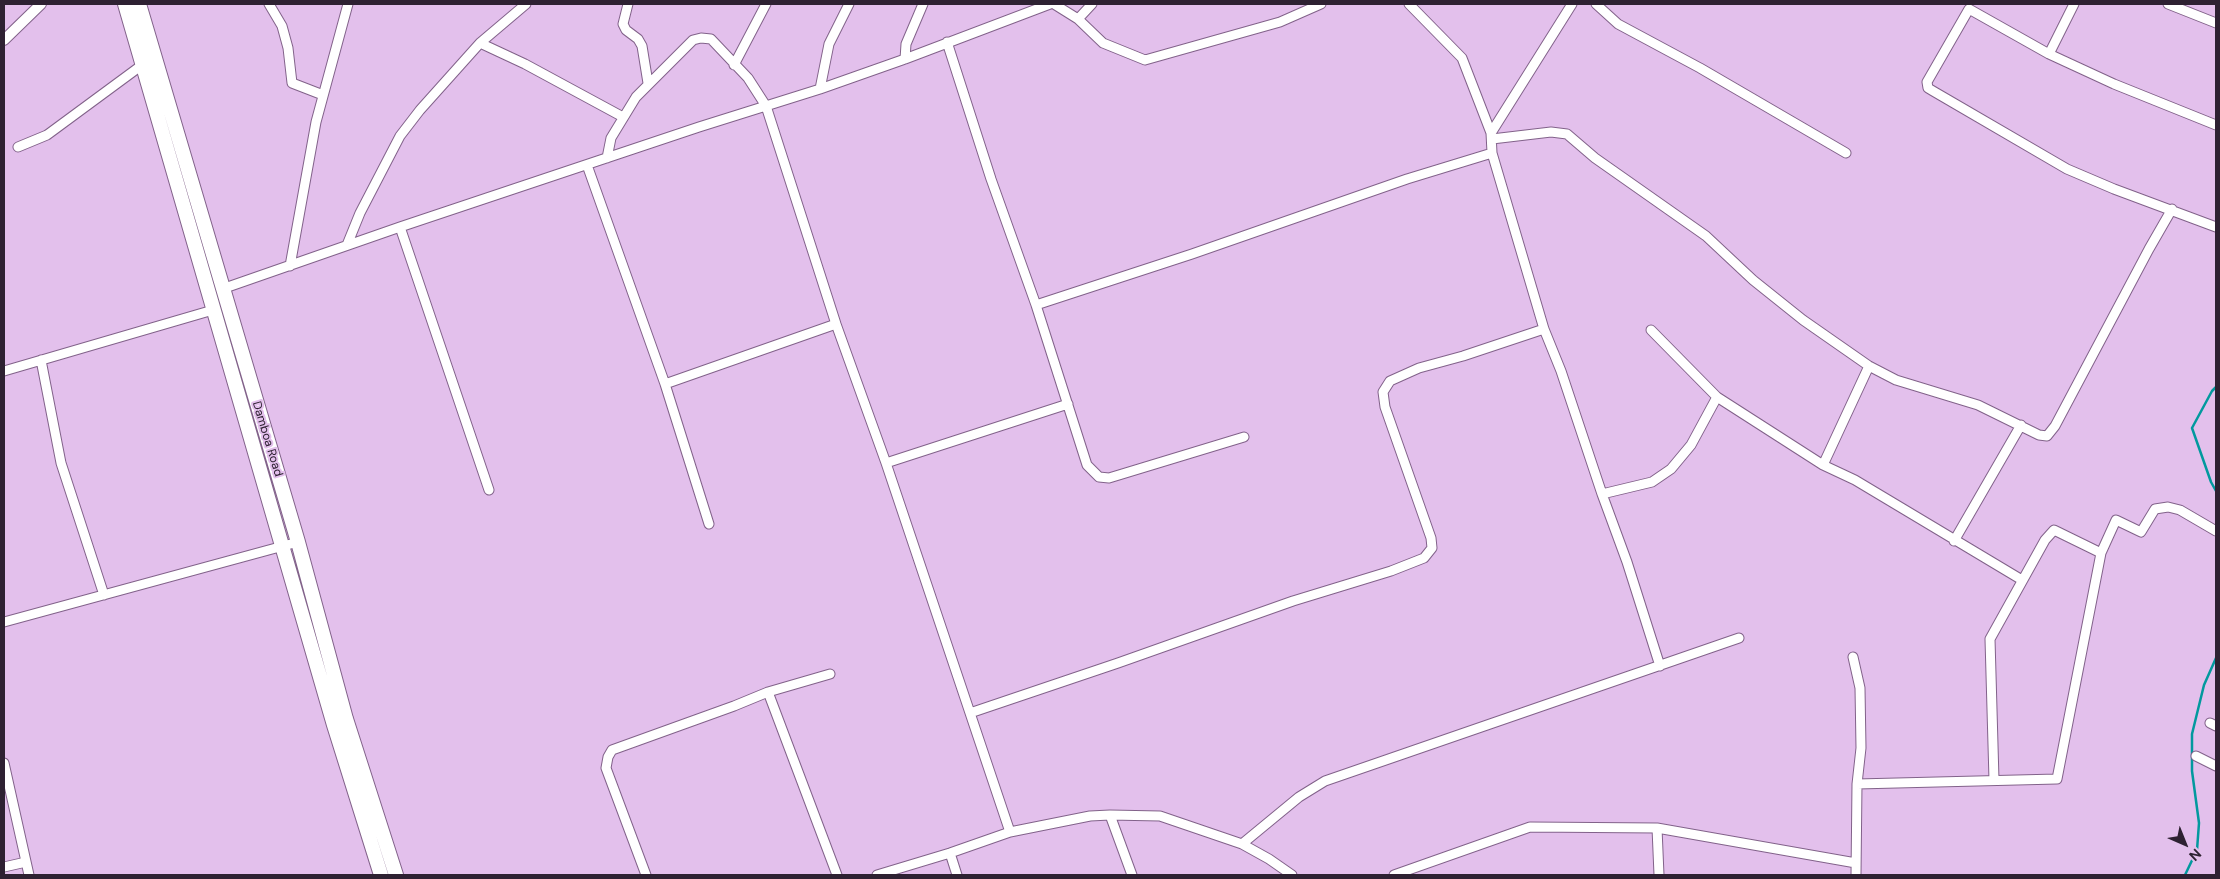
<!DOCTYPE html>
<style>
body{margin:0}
#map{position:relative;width:2220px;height:879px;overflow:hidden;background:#e3c0ec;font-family:"DM Sans",sans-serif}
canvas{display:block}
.frame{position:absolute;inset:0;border:5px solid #2e2132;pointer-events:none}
.north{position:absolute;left:2160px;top:819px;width:50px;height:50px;-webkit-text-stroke:4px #e3c0ec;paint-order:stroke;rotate:136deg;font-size:14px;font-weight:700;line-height:20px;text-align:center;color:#2e2132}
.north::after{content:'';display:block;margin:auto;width:18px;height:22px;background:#2e2132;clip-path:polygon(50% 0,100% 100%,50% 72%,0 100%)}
</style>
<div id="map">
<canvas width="2220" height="879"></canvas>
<div class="frame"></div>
<div class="north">N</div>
</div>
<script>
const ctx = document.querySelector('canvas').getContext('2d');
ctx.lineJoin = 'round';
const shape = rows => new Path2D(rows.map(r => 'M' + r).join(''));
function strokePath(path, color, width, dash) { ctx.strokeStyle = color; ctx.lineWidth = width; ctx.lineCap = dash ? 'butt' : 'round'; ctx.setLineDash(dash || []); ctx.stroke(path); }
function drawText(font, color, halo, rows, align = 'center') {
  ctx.font = font + ' "DM Sans",sans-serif'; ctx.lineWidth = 4; ctx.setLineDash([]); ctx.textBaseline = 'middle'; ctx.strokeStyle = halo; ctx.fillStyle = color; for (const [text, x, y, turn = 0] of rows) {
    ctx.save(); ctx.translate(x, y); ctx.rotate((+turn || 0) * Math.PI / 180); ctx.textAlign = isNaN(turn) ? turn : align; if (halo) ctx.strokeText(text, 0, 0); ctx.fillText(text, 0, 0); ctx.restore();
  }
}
strokePath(shape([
 [2216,387,2212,391,2192,428,2211,482,2216,491],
 [2185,875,2197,850,2199,823,2192,771,2192,734,2204,685,2216,658]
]), '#02999e', 2.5);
const minor = shape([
 [269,4,282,26,288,48,292,83,323,95],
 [628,4,623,24,626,30,638,39,642,46,648,83],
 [1054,4,1078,19,1092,4],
 [1409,4,1462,58,1491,133],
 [1572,4,1491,133,1492,153,1544,329,1561,371,1602,494,1627,562,1660,666],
 [1596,4,1618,24,1700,68,1846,153],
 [2168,4,2216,23],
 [1078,19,1103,43,1145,60,1280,22,1321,4],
 [947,42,991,179,1036,305,1087,465,1099,477,1109,478,1244,437],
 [480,43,525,64,623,117],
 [2049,54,2074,4],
 [905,59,906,44,923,4],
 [734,65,766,4],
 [820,89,829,44,849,4],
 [2216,125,2114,84,2049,54,1969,9,1927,82,1928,88,1933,91,2067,169,2114,189,2216,227],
 [1492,139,1551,132,1567,134,1595,158,1706,236,1753,280,1803,320,1869,366,1896,380,1978,405,2039,435,2047,436,2055,426,2149,249,2172,209],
 [18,147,47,135,142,65],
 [607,158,611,138,636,97,693,40,701,38,711,39,748,78,766,106,836,324,886,463,1010,832],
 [587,165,665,384,709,524],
 [400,227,489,490],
 [347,245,360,213,400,136,420,110,480,43,526,4],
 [290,266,316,122,348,4],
 [222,289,400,227,699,127,820,89,905,59,1050,4],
 [1036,305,1192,254,1407,179,1492,153],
 [1651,330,1717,397,1823,465,1855,480,2022,580],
 [41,360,61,463,104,595],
 [4,371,213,310],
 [665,384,836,324],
 [886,463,1068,404],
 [1823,465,1869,366],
 [1602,494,1652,482,1671,469,1691,445,1717,397],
 [1954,541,2021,425],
 [4,622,298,542],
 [1853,657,1860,688,1861,748,1857,784,1856,875],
 [768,692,837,875],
 [970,713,1118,663,1293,601,1391,571,1424,558,1432,548,1431,538,1385,407,1383,392,1390,381,1419,368,1463,356,1544,329],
 [2210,723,2216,726],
 [2196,756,2216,766],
 [4,763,29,875],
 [1994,780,1990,639,2045,540,2054,530,2101,553,2116,520,2141,532,2155,509,2168,507,2180,510,2216,531],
 [1857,784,2057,779,2101,553],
 [1110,815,1132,875],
 [1657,828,1659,875],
 [1242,844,1299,797,1325,781,1739,638],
 [950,853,957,875],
 [4,867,26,862],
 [646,875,606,768,608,757,612,750,734,706,768,692,830,674],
 [877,875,950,853,1010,832,1090,816,1110,815,1160,816,1242,844,1269,859,1292,875],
 [1394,875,1530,827,1657,828,1856,863]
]);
const tertiary = shape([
 [4,40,41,4]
]);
const primary = shape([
 [125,4,334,725,381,875],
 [139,4,298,542,346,719,396,875]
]);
strokePath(minor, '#82628a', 11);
strokePath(tertiary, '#82628a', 12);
strokePath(primary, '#82628a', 16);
strokePath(minor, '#fff', 9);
strokePath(tertiary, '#fff', 10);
strokePath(primary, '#fff', 14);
drawText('12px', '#2e2132', '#e3c0ec', [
 ["Damboa Road",267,439,73]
]);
</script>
